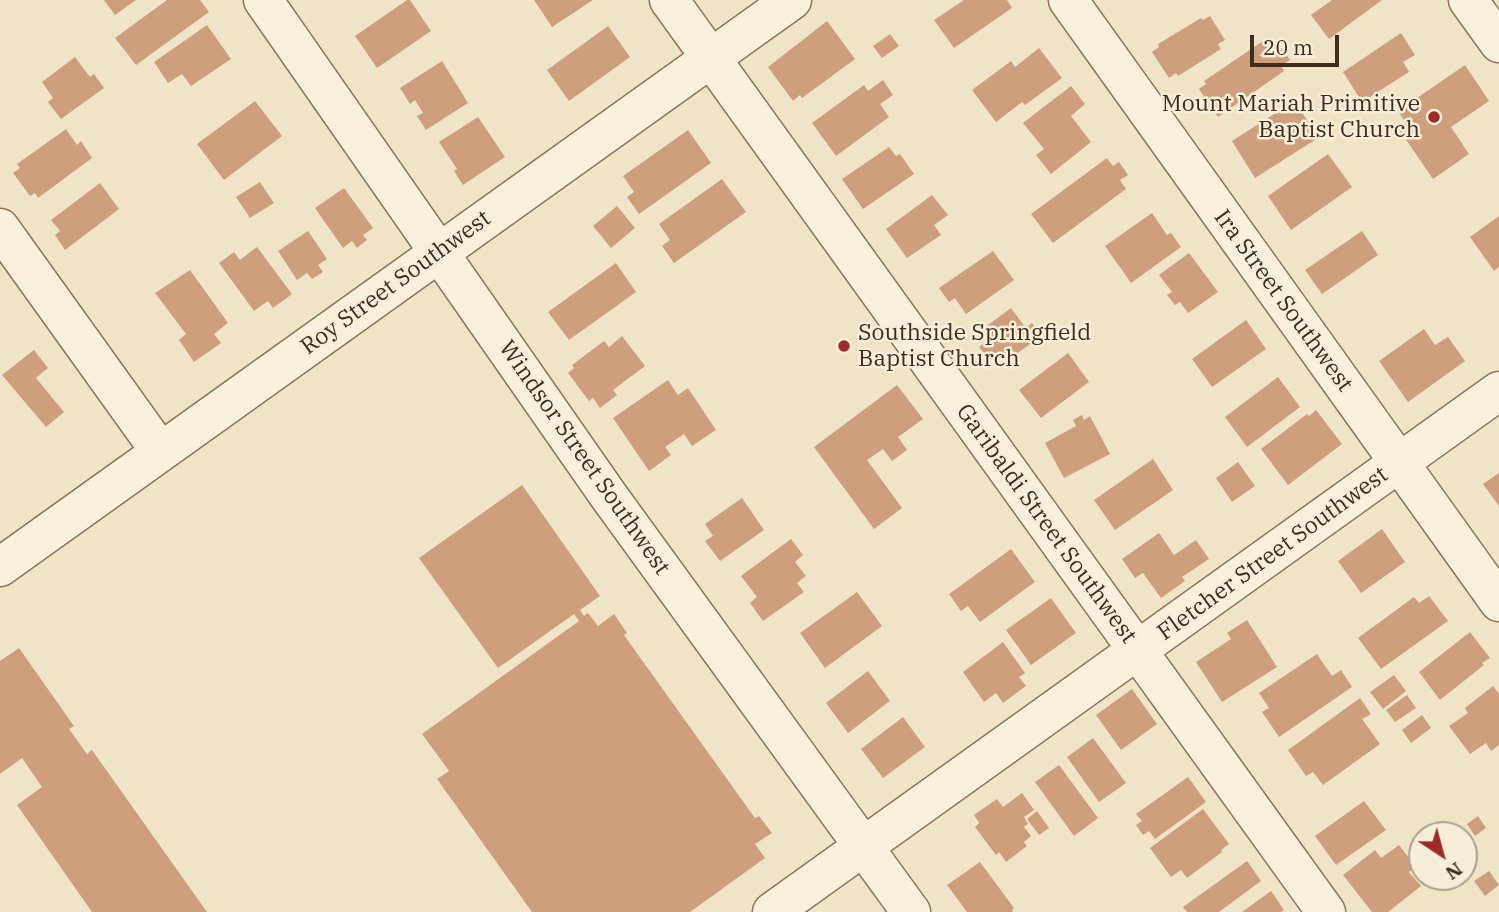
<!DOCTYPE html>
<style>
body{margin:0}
#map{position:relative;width:1499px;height:912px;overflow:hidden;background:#f0e4c8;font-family:"IBM Plex Serif",serif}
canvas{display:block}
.north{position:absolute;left:1408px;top:821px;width:70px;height:70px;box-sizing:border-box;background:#f7eed8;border:2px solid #ada18e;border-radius:50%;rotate:144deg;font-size:19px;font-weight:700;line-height:28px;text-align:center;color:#3d2e20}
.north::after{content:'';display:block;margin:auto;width:24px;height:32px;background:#9e2a2b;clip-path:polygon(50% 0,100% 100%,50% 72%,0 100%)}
.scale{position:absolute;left:1250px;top:35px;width:89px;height:32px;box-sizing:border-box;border:4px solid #3d2e20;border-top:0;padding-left:9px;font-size:21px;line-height:24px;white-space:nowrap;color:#3d2e20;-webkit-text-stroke:5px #f7eed8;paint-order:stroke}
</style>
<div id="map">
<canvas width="1499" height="912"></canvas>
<div class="north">N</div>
<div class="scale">20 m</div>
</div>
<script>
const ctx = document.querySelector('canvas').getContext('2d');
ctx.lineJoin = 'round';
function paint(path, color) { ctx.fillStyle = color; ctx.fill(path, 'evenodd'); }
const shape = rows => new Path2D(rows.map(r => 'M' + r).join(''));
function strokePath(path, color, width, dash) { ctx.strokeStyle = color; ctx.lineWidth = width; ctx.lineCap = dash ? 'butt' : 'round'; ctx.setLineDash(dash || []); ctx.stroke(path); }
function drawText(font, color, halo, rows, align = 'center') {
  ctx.font = font + ' "IBM Plex Serif",serif'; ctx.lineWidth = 5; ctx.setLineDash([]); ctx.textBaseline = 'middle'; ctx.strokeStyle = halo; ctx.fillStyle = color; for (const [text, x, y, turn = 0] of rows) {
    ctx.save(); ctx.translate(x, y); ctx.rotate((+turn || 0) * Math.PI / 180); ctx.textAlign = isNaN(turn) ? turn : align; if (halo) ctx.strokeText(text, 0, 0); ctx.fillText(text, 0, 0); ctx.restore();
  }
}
paint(shape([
 [104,0,136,0,115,15],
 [167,0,200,0,209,12,136,65,115,38],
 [407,0,410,0,431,31,377,68,355,36],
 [534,0,593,0,552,27],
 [964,0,1007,0,1012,8,954,48,934,20],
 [1332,0,1382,0,1329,39,1311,15],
 [1210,16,1225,40,1218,44,1221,49,1178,76,1176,73,1169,78,1152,52,1159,47,1158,44,1201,18,1203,20],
 [827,21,855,59,802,98,800,95,793,101,768,67],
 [207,25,231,59,191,86,182,74,168,83,154,62],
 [608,26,630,57,569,101,547,70],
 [1401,33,1415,55,1403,62,1409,72,1362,102,1343,72],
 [890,34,899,46,882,58,873,46],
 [1263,41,1272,54,1281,47,1290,60,1281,66,1284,71,1218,117,1199,89,1206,84,1204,81],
 [1039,48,1062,78,1025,105,1022,102,996,122,972,90,1011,61,1015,67],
 [75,57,90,77,94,74,104,88,61,119,48,102,53,98,42,82],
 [442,61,468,103,426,130,417,116,423,113,415,100,410,104,400,88],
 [1465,65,1489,101,1451,127,1469,154,1433,179,1398,128,1406,123,1398,111],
 [883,80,893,95,880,104,889,117,836,156,812,123,864,85,868,91],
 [1071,86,1085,104,1071,116,1091,142,1051,174,1036,155,1044,149,1023,123],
 [1292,96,1318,138,1255,178,1232,141,1285,107,1282,103],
 [255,101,282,136,224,180,197,144],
 [478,117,505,157,463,185,454,171,457,169,439,142],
 [66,129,77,145,81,141,92,158,38,198,35,193,30,196,13,173,20,168,17,164],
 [688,130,711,163,639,214,627,197,634,192,623,176],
 [889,147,896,156,900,154,914,174,863,209,842,179],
 [1328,154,1352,187,1291,230,1268,196],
 [1107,158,1113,166,1119,162,1128,175,1120,180,1126,189,1053,243,1031,214],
 [722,179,746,212,674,263,662,246,670,240,659,224],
 [260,182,274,203,250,218,236,197],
 [100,183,119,209,65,250,55,235,60,231,51,220],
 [344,188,373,228,363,235,367,240,357,248,352,241,343,248,315,208],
 [932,195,948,215,934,225,941,235,907,258,886,229],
 [617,206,635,228,611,248,593,226],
 [1152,213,1167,235,1171,233,1181,247,1131,283,1105,246],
 [1499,216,1499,267,1494,271,1470,237],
 [308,231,327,259,318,265,323,272,312,279,307,273,297,280,278,251],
 [1362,231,1378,255,1322,294,1305,270],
 [257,247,292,294,273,308,268,301,254,311,219,263,234,252,240,260],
 [993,251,1014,280,966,314,955,298,949,302,939,288],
 [1189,253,1218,292,1188,313,1180,302,1175,305,1167,295,1172,292,1159,275],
 [616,263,636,292,569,340,548,312],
 [190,270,228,323,214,334,221,343,194,362,179,340,186,334,155,293],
 [1011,308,1026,328,1032,323,1041,336,1004,363,998,355,990,361,979,347,987,341,980,331],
 [1246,320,1266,349,1212,387,1192,359],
 [1424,329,1435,345,1448,337,1465,361,1408,402,1379,361],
 [622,336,645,366,613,390,617,395,600,408,593,398,589,401,568,373,574,368,572,365,604,341,609,347],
 [34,350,48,368,36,378,64,412,46,427,2,375],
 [1068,353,1089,382,1041,418,1019,390],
 [1278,377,1300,407,1247,447,1225,417],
 [668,380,678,395,688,388,716,430,692,446,684,434,665,447,671,455,649,471,613,418],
 [897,385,923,419,898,437,907,450,892,461,883,449,867,460,902,508,874,529,814,447],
 [1316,410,1342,444,1288,485,1261,449,1307,414,1309,416],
 [1082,415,1084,420,1090,416,1110,454,1064,478,1045,443,1076,426,1073,420],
 [1153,459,1173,490,1115,530,1094,500],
 [1238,462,1255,486,1232,502,1216,478],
 [1499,473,1499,506,1483,484],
 [522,485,600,596,580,610,584,616,588,613,598,626,614,614,627,633,624,635,755,818,759,816,772,833,755,844,765,858,690,912,532,912,437,779,449,771,422,734,579,621,574,614,498,668,419,558],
 [742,498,764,530,720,561,705,541,713,536,705,524],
 [1382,529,1405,562,1361,593,1338,561],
 [1159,533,1174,555,1196,540,1209,559,1182,577,1185,581,1161,598,1143,573,1135,578,1122,559],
 [791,539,803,555,795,562,806,576,797,583,804,592,763,621,750,603,757,597,741,576],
 [1011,549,1035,582,980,622,968,606,961,611,949,594],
 [857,592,882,626,825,668,800,633],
 [1429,596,1448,621,1381,669,1358,638,1414,597,1419,603],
 [1051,598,1076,633,1031,665,1006,630],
 [1247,620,1277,667,1222,702,1196,662,1231,639,1227,633],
 [1470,632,1490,658,1482,663,1484,665,1440,700,1419,672],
 [1003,642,1025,673,1019,677,1026,686,1003,703,996,693,984,702,963,672],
 [19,648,74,726,69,729,87,754,92,750,207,912,92,912,17,805,42,787,22,758,0,774,0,661],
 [1317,654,1332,676,1341,670,1352,687,1279,737,1262,712,1269,708,1259,693],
 [868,671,890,701,848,733,826,703],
 [1394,675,1406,691,1383,709,1370,692],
 [1493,686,1499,694,1499,745,1491,751,1486,743,1470,754,1449,726,1468,713,1465,708],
 [1132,689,1157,724,1121,750,1096,715],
 [1407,695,1416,708,1395,722,1386,710],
 [1360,698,1371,714,1362,719,1380,744,1323,785,1313,772,1306,776,1288,750],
 [1422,715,1431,728,1411,743,1402,730],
 [903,717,925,747,883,778,861,749],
 [1093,738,1126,783,1099,802,1067,757],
 [1059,765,1098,818,1074,836,1035,782],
 [1188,777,1206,802,1155,839,1149,831,1143,835,1136,825,1142,821,1136,814],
 [1022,793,1034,810,1024,817,1028,824,1024,827,1031,836,1024,842,1027,846,1006,862,999,852,996,855,975,827,979,823,974,815,997,799,1003,807],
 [1364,801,1386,830,1336,865,1315,836],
 [1203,809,1229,844,1221,850,1222,852,1187,878,1181,870,1171,877,1150,848],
 [1037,811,1049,828,1039,835,1027,819],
 [1478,816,1486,828,1475,836,1467,824],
 [1399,845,1416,867,1409,872,1421,886,1388,912,1372,912,1343,875,1375,850,1381,858],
 [1247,861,1261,881,1219,912,1187,912,1183,907],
 [980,862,1014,908,1012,910,1013,912,967,912,947,885],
 [1489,871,1499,885,1485,896,1474,881],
 [1271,891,1284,910,1281,912,1242,912]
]), '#cf9f7d');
const minor = shape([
 [263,0,608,495,911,912],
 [669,0,1326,912],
 [1068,0,1499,602],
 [1468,0,1499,43],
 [0,228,160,451],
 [0,567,792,0],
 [772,912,1499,391]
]);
strokePath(minor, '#8d765c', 41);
strokePath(minor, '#faf1dc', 38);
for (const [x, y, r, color] of [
 [1434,117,7,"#9e2a2b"],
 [844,346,7,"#9e2a2b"]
]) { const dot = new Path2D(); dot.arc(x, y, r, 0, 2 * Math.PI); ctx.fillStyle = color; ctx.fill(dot); strokePath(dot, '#f7eed8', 2.5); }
drawText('23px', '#3d2e20', '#f7eed8', [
 ["Mount Mariah Primitive",1420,104],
 ["Baptist Church",1420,130],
 ["Southside Springfield",858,333,"left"],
 ["Baptist Church",858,359,"left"]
], 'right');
drawText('23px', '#3d2e20', '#f7eed8', [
 ["Roy Street Southwest",396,283,-36],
 ["Ira Street Southwest",1283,301,54],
 ["Windsor Street Southwest",584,458,55],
 ["Garibaldi Street Southwest",1046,524,54],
 ["Fletcher Street Southwest",1273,554,-36]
]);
</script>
